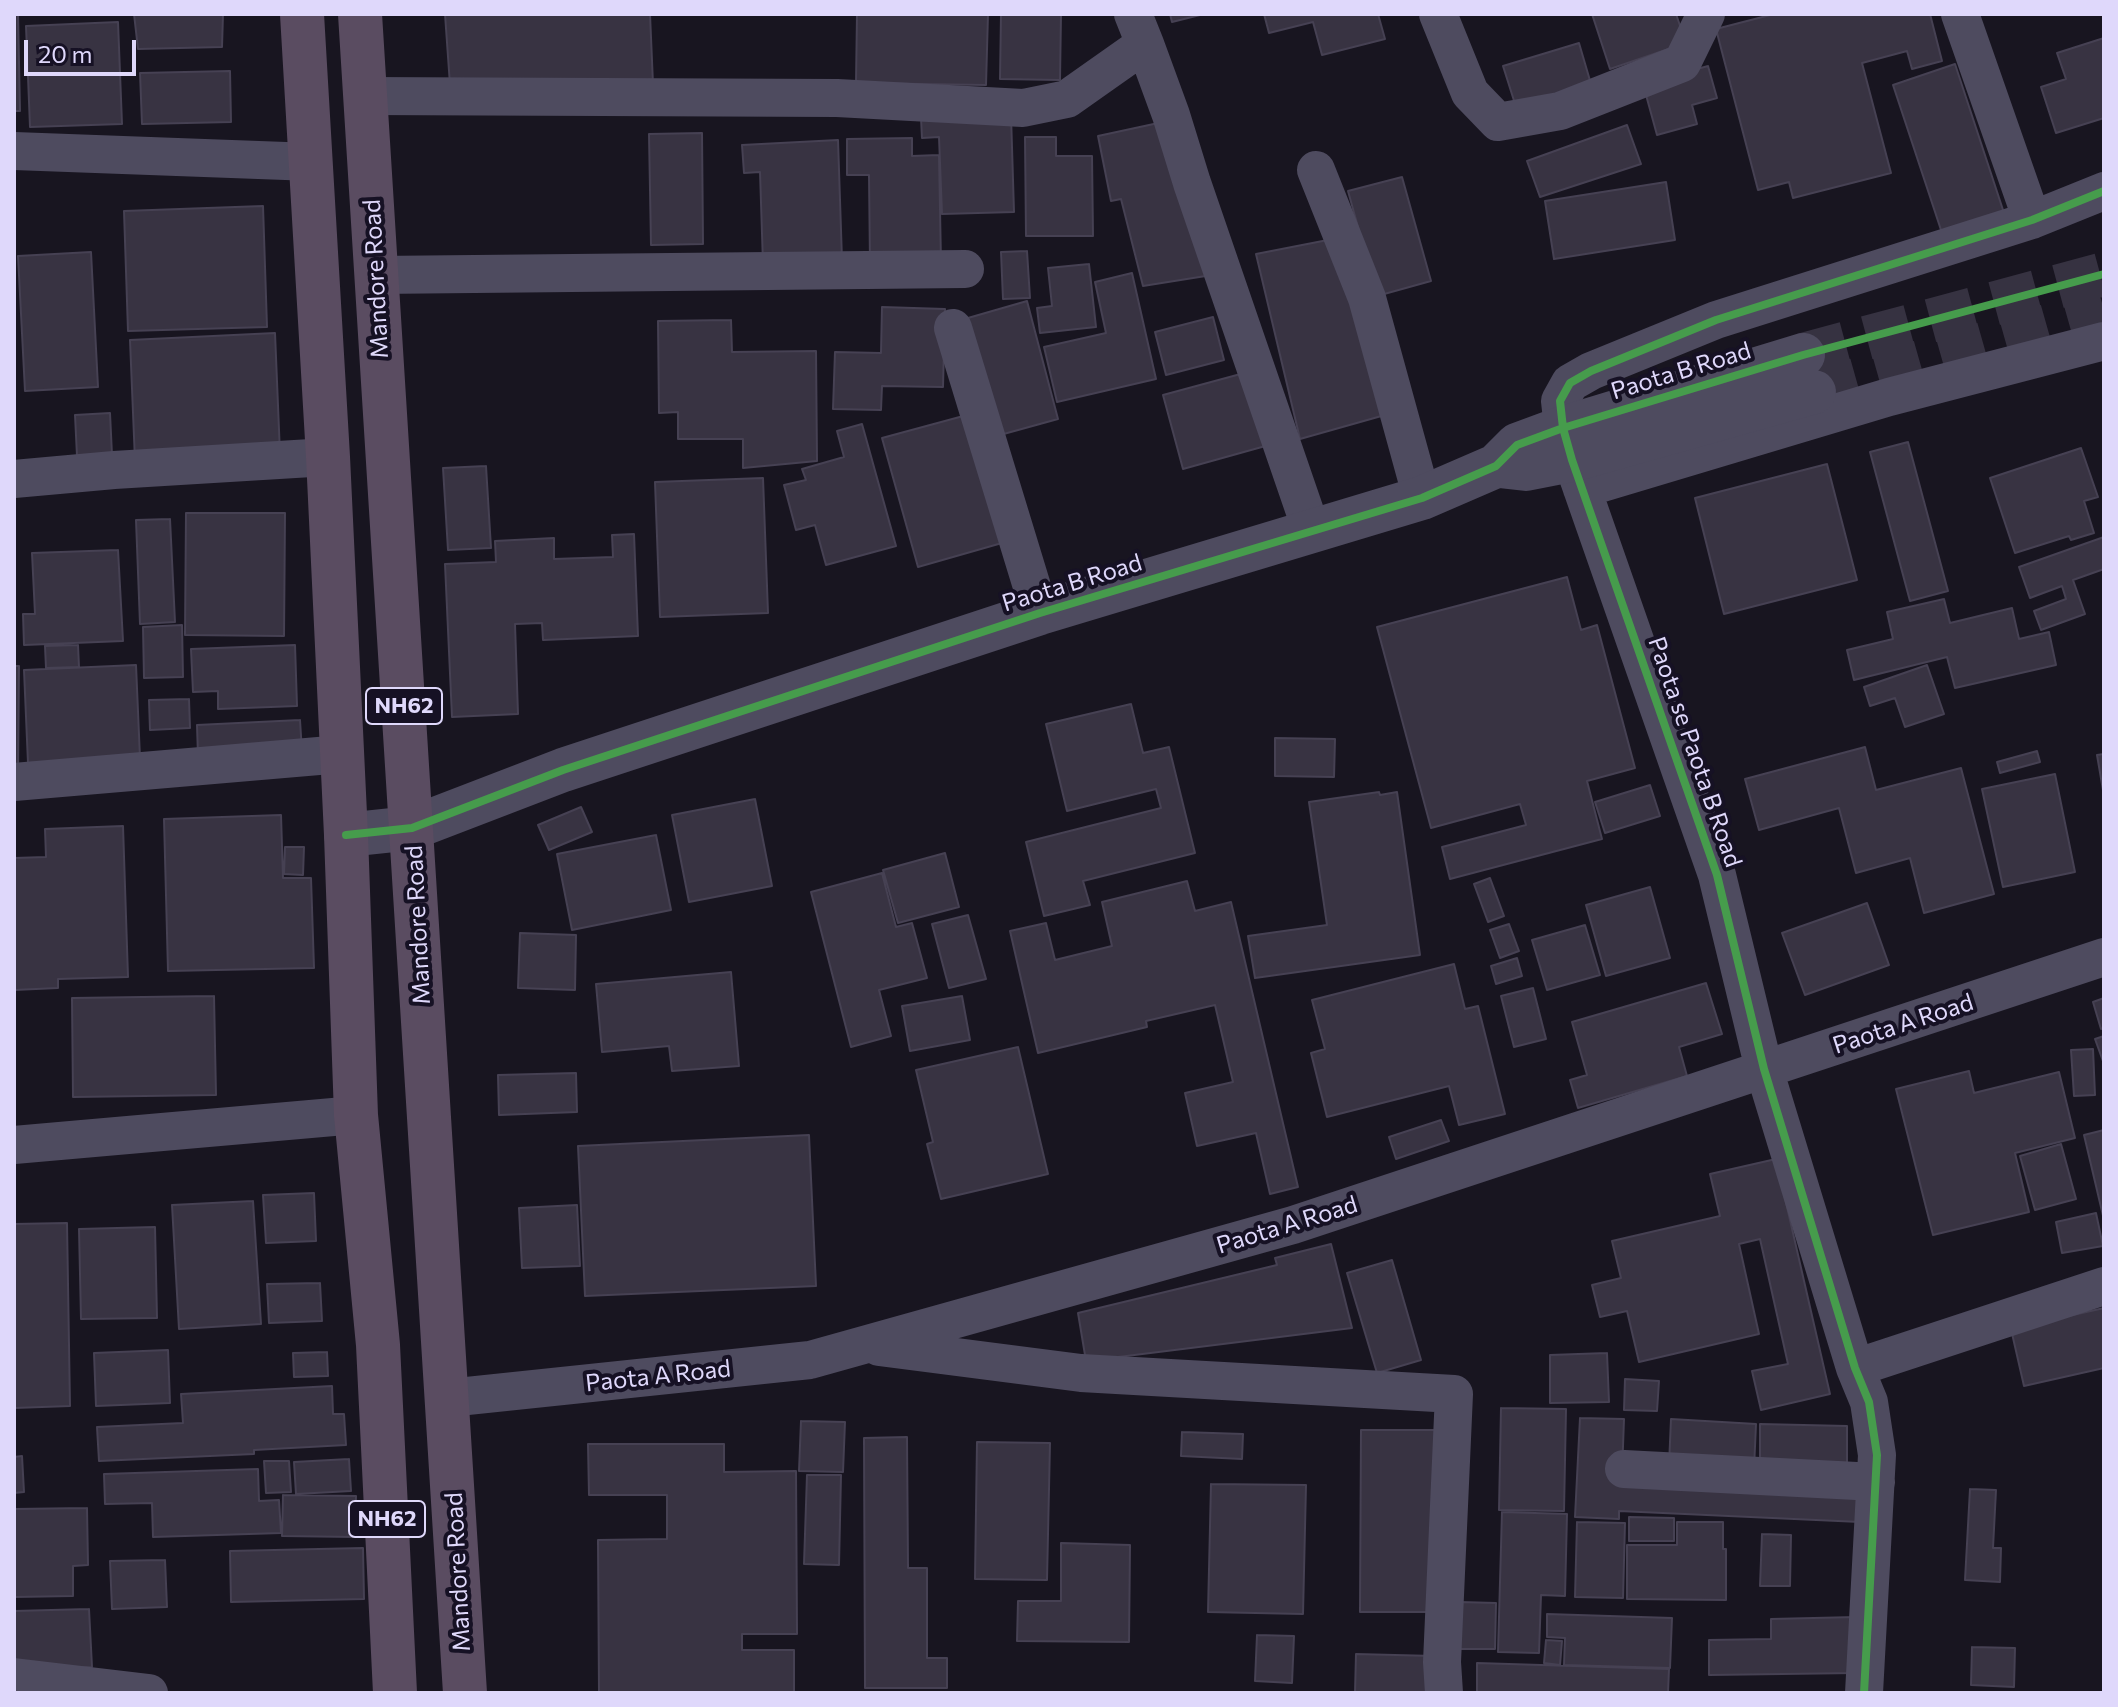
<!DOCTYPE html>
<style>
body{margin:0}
#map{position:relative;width:2118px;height:1707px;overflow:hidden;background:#181520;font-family:Commissioner,sans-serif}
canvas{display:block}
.frame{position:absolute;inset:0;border:16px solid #dfd8fb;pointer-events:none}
.scale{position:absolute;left:24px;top:40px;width:112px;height:36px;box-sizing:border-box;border:4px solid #dfd8fb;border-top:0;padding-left:10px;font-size:24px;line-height:28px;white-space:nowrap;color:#dfd8fb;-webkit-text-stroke:6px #161124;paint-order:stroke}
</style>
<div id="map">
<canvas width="2118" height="1707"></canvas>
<div class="frame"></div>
<div class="scale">20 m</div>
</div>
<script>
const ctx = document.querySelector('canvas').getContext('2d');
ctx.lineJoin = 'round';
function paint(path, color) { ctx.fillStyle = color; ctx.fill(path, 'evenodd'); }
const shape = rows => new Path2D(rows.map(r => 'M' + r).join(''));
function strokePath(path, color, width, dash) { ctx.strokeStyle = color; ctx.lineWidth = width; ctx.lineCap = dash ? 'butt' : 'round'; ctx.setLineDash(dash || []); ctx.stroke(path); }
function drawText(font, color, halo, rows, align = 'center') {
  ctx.font = font + ' Commissioner,sans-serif'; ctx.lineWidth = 8; ctx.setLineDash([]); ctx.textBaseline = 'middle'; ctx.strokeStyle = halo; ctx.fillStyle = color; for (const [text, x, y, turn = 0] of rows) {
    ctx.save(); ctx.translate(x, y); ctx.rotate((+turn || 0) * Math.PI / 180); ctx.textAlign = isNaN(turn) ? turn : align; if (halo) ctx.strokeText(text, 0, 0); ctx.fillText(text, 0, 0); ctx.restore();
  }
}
const building = shape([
 [14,14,18,14,20,111,14,111,14,14],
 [134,14,223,14,222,47,138,49,134,14],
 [445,14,650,14,653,84,450,85,445,14],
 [857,14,988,14,986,85,856,83,857,14],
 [1001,14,1061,14,1060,80,1000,79,1001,14],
 [1170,14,1204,14,1172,22,1170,14],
 [1264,14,1378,14,1385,39,1322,55,1313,22,1269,33,1264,14],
 [1592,14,1676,14,1686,43,1610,69,1592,14],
 [1774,14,1930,14,1942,61,1912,69,1907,51,1862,63,1891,173,1793,198,1789,182,1758,190,1716,29,1774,14],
 [118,22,122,124,30,127,26,26,118,22],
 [2104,38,2104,118,2056,133,2041,87,2066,79,2057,53,2104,38],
 [1579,43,1591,84,1516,107,1503,66,1579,43],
 [1955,64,2004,213,1942,233,1893,85,1955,64],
 [1708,66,1717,98,1692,105,1697,124,1657,135,1643,84,1708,66],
 [230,71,231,122,142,124,140,73,230,71],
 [1011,115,1014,212,942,214,939,137,922,138,921,118,1011,115],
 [1163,122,1212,275,1143,286,1121,199,1111,201,1098,136,1163,122],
 [1627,125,1641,164,1540,197,1527,161,1627,125],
 [702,133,703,244,651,245,649,134,702,133],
 [1025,137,1056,137,1056,156,1092,156,1093,236,1026,236,1025,137],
 [912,138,912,156,939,155,941,263,870,264,869,175,847,175,847,139,912,138],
 [838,140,842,260,763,264,760,172,744,173,742,145,838,140],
 [1402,177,1431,281,1377,296,1348,191,1402,177],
 [1666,182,1675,240,1554,259,1545,201,1666,182],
 [263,206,267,327,128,331,124,211,263,206],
 [1338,238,1385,415,1300,439,1256,254,1338,238],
 [1027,251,1030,298,1003,299,1001,252,1027,251],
 [91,252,98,387,25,391,18,256,91,252],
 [1089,264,1096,327,1040,333,1037,308,1052,306,1048,268,1089,264],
 [1132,273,1156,379,1057,402,1044,347,1106,333,1095,282,1132,273],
 [1027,301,1058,419,1000,435,961,320,1027,301],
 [882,307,945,309,943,387,882,386,881,410,833,409,835,352,881,353,882,307],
 [1213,317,1224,360,1166,375,1155,332,1213,317],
 [731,320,732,352,816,351,817,461,743,468,743,439,678,439,678,412,659,413,658,321,731,320],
 [275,333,280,454,135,461,130,340,275,333],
 [1248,372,1269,445,1183,469,1163,395,1248,372],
 [110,413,112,455,77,456,75,415,110,413],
 [967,415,1002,543,918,567,882,438,967,415],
 [862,424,896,546,826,565,815,525,796,530,784,485,806,480,802,469,844,457,837,431,862,424],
 [1908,442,1948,591,1910,601,1870,452,1908,442],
 [2081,448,2098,497,2084,501,2094,533,2071,540,2069,536,2015,553,1990,478,2081,448],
 [1827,464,1857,580,1724,614,1695,498,1827,464],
 [486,466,491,548,448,550,443,468,486,466],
 [763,478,768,613,660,617,655,482,763,478],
 [186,513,285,513,284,636,185,635,186,513],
 [170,519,175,622,140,624,136,520,170,519],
 [634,534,638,636,543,640,542,623,515,624,518,714,452,717,445,564,496,562,495,541,554,538,554,559,613,557,612,535,634,534],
 [2104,537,2104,569,2073,580,2085,614,2041,630,2034,611,2066,599,2062,586,2030,598,2019,567,2104,537],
 [118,550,123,641,24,645,23,614,35,614,32,553,118,550],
 [1567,577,1581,630,1597,625,1635,768,1587,781,1602,839,1450,879,1442,847,1526,825,1520,804,1431,828,1377,627,1567,577],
 [1944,599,1950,623,2012,608,2019,639,2049,632,2056,665,1955,688,1947,657,1854,680,1847,650,1893,639,1887,612,1944,599],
 [182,625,183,677,144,678,143,627,182,625],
 [78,645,79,667,46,668,45,646,78,645],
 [295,645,297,706,218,709,218,691,193,692,191,649,295,645],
 [136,665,140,758,28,763,24,670,136,665],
 [1927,665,1944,714,1905,727,1895,698,1870,706,1864,687,1927,665],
 [14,666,19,666,18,773,14,773,14,666],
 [189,699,190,728,150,730,149,700,189,699],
 [1131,704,1143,753,1169,747,1195,853,1083,881,1090,905,1044,916,1026,842,1161,808,1156,789,1067,811,1046,724,1131,704],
 [300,720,302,752,198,756,197,725,300,720],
 [1275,738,1335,739,1334,777,1275,776,1275,738],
 [1865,747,1876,790,1961,768,1994,894,1924,913,1910,858,1856,873,1839,808,1759,830,1745,779,1865,747],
 [2037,751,2040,762,2000,773,1997,762,2037,751],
 [2104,754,2104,796,2097,755,2104,754],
 [2055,774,2075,872,2003,887,1982,789,2055,774],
 [1650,785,1660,816,1605,833,1595,802,1650,785],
 [1379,792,1380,795,1397,792,1420,955,1255,978,1248,936,1327,925,1309,802,1379,792],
 [755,799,772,886,689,902,672,815,755,799],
 [581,807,592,832,549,850,538,825,581,807],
 [281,815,283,878,311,878,314,968,168,971,164,819,281,815],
 [123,826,128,977,58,979,58,988,14,990,14,858,46,857,45,829,123,826],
 [656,835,671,910,572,930,557,854,656,835],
 [285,847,304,847,303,875,284,874,285,847],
 [945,853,959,907,898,923,883,870,945,853],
 [882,873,896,927,912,923,927,978,879,990,891,1036,851,1047,811,892,882,873],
 [1490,878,1504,916,1488,922,1474,884,1490,878],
 [1187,881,1195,911,1231,902,1298,1187,1270,1194,1256,1133,1197,1146,1185,1093,1233,1082,1215,1005,1146,1021,1147,1027,1038,1053,1010,931,1046,923,1055,960,1112,946,1102,902,1187,881],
 [1650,887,1670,958,1606,976,1586,905,1650,887],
 [1867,903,1889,965,1805,995,1782,933,1867,903],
 [968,915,986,979,949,988,932,924,968,915],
 [1509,924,1519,951,1500,958,1490,930,1509,924],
 [1585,925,1600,975,1547,990,1532,940,1585,925],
 [520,933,576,935,575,990,518,988,520,933],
 [1517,958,1522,976,1496,984,1491,966,1517,958],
 [1454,964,1465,1009,1478,1006,1505,1114,1459,1125,1449,1086,1327,1117,1311,1053,1325,1049,1312,1000,1454,964],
 [731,972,739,1066,672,1071,669,1046,602,1052,596,984,731,972],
 [1706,983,1722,1034,1679,1047,1687,1076,1578,1108,1570,1080,1587,1075,1572,1022,1706,983],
 [1533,988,1546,1039,1514,1047,1501,996,1533,988],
 [214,996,216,1095,73,1097,72,998,214,996],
 [962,996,970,1040,910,1051,902,1006,962,996],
 [2104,998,2104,1028,2101,1029,2093,1002,2104,998],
 [2104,1036,2104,1064,2095,1039,2104,1036],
 [1018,1047,1048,1174,941,1199,927,1144,933,1142,916,1070,1018,1047],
 [2093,1049,2095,1095,2074,1096,2071,1050,2093,1049],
 [1969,1071,1974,1093,2059,1072,2075,1138,2015,1153,2029,1212,1933,1235,1896,1089,1969,1071],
 [576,1073,577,1112,499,1115,498,1075,576,1073],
 [1441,1120,1449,1141,1396,1159,1389,1137,1441,1120],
 [2104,1130,2104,1220,2084,1135,2104,1130],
 [809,1135,816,1286,585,1296,578,1146,809,1135],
 [2061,1144,2076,1199,2035,1210,2020,1156,2061,1144],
 [1776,1159,1830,1394,1761,1410,1752,1371,1788,1364,1760,1239,1739,1244,1759,1334,1639,1362,1627,1311,1600,1317,1592,1285,1621,1278,1612,1241,1720,1216,1710,1174,1776,1159],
 [314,1193,316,1241,266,1243,263,1195,314,1193],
 [253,1201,261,1324,179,1329,172,1205,253,1201],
 [577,1205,580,1266,522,1268,519,1208,577,1205],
 [2096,1213,2103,1246,2062,1253,2056,1222,2096,1213],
 [67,1223,70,1406,14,1408,14,1224,67,1223],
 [155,1227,157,1318,81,1319,79,1229,155,1227],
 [1331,1244,1352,1328,1086,1361,1078,1313,1277,1265,1275,1258,1331,1244],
 [1392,1260,1421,1360,1377,1373,1347,1273,1392,1260],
 [320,1283,322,1321,269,1323,267,1284,320,1283],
 [2104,1308,2104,1368,2024,1386,2011,1329,2104,1308],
 [168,1350,170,1403,96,1406,94,1353,168,1350],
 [327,1352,328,1376,294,1377,293,1353,327,1352],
 [1607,1353,1609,1402,1550,1403,1550,1355,1607,1353],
 [1625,1379,1659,1381,1657,1411,1624,1410,1625,1379],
 [332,1386,333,1414,344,1414,346,1445,254,1450,254,1454,99,1461,97,1427,183,1423,181,1394,332,1386],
 [1501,1408,1566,1409,1564,1511,1499,1510,1501,1408],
 [1580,1418,1624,1419,1622,1474,1861,1485,1860,1522,1619,1511,1619,1519,1575,1517,1580,1418],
 [1671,1419,1756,1424,1754,1469,1669,1465,1671,1419],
 [801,1421,845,1422,843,1472,799,1471,801,1421],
 [1760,1424,1847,1426,1847,1473,1760,1472,1760,1424],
 [1361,1430,1440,1430,1440,1612,1360,1612,1361,1430],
 [1182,1432,1243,1434,1242,1459,1181,1456,1182,1432],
 [907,1437,908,1568,927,1568,927,1658,947,1658,947,1688,865,1688,864,1438,907,1437],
 [977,1442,1050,1443,1047,1580,975,1579,977,1442],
 [588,1444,724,1444,724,1472,796,1471,797,1634,742,1634,742,1650,794,1650,794,1693,599,1693,598,1540,667,1539,667,1495,589,1495,588,1444],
 [22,1456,24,1492,14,1493,14,1457,22,1456],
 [349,1459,351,1491,296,1494,294,1462,349,1459],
 [264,1461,289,1461,291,1492,266,1493,264,1461],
 [258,1469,259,1501,279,1500,281,1533,153,1537,152,1503,105,1504,104,1474,258,1469],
 [807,1475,841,1475,839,1565,804,1564,807,1475],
 [1211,1484,1306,1485,1303,1614,1208,1612,1211,1484],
 [1970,1489,1996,1490,1993,1548,2001,1548,2000,1582,1965,1580,1970,1489],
 [283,1495,356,1496,355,1537,282,1536,283,1495],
 [87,1508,88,1565,73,1566,73,1596,14,1597,14,1509,87,1508],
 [1502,1512,1567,1514,1565,1596,1541,1595,1539,1653,1498,1652,1502,1512],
 [1629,1517,1674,1518,1674,1541,1629,1541,1629,1517],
 [1577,1522,1625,1523,1623,1598,1575,1597,1577,1522],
 [1677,1522,1723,1522,1723,1549,1726,1549,1726,1600,1627,1599,1627,1545,1677,1545,1677,1522],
 [1762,1534,1791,1535,1790,1586,1760,1586,1762,1534],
 [1061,1543,1130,1545,1129,1642,1017,1641,1018,1601,1061,1601,1061,1543],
 [363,1548,364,1599,231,1602,230,1551,363,1548],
 [165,1560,167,1607,112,1609,110,1561,165,1560],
 [1460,1602,1496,1603,1495,1649,1460,1649,1460,1602],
 [89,1609,92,1667,14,1670,14,1611,89,1609],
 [1547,1614,1672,1618,1670,1668,1564,1665,1565,1638,1547,1637,1547,1614],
 [1856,1617,1856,1673,1709,1675,1709,1640,1771,1639,1771,1619,1856,1617],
 [1257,1635,1294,1636,1292,1683,1255,1681,1257,1635],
 [1546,1640,1562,1641,1560,1665,1544,1663,1546,1640],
 [1972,1647,2015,1648,2014,1687,1971,1685,1972,1647],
 [1356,1654,1434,1656,1433,1693,1355,1693,1356,1654],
 [1477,1663,1669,1669,1668,1693,1477,1693,1477,1663]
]);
paint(building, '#383342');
strokePath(building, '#464153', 2);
strokePath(shape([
 [1803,355,2104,274],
 [1814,392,2104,310]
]), '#363241', 44, [44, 22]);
strokePath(shape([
 [1438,14,1470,93,1498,122,1560,111,1682,63,1706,14],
 [1960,14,2032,220],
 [1145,44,1171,115,1192,183,1312,532],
 [365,96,837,98,1023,108,1067,99,1145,44,1133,14],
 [14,151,313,162],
 [1316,170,1367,298,1422,498],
 [376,275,965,269],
 [953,328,1040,613],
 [14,479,114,470,328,457],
 [1582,489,1889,397,2104,341],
 [14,782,342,754],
 [14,1145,356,1115],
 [879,1347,1081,1373,1454,1394,1442,1662,1444,1693],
 [1855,1368,2104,1286],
 [448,1398,810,1360,1293,1225,2104,957],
 [1624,1469,1876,1482],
 [14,1677,149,1693],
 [1864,1693,1877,1455,1869,1402,1855,1368,1764,1069,1717,875,1572,460,1563,428,1560,401,1570,383,1591,371,1716,320,2032,220,2104,191]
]), '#4e4b5f', 38);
strokePath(shape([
 [1499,466,1526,469,1572,460,1814,392],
 [346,835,412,828,563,770,1040,613,1422,498,1496,466,1517,445,1563,428,1803,355]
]), '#4e4b5f', 44);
strokePath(shape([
 [302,14,328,457,346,835,356,1115,378,1345,395,1693],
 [360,14,465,1693]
]), '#5a4c61', 44);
strokePath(shape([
 [346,835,412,828,563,770,1040,613,1422,498,1496,466,1517,445,1563,428,1803,355,2104,274],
 [1864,1693,1877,1455,1869,1402,1855,1368,1764,1069,1717,875,1572,460,1563,428,1560,401,1570,383,1591,371,1716,320,2032,220,2104,191]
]), '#469c4c', 8);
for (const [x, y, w] of [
 [404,706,76],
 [387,1519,76]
]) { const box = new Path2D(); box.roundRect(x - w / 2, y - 18, w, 36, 6); ctx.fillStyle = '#161124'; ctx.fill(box); strokePath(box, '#dfd8fb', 2); }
drawText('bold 22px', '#dfd8fb', null, [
 ["NH62",404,706],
 ["NH62",387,1519]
]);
drawText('24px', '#dfd8fb', '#161124', [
 ["Mandore Road",376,279,-93],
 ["Paota B Road",1681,371,-17],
 ["Paota B Road",1072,583,-17],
 ["Paota se Paota B Road",1695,752,71],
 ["Mandore Road",418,925,-93],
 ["Paota A Road",1903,1024,-18],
 ["Paota A Road",1287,1225,-17],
 ["Paota A Road",658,1376,-6],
 ["Mandore Road",458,1572,-93]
]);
</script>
